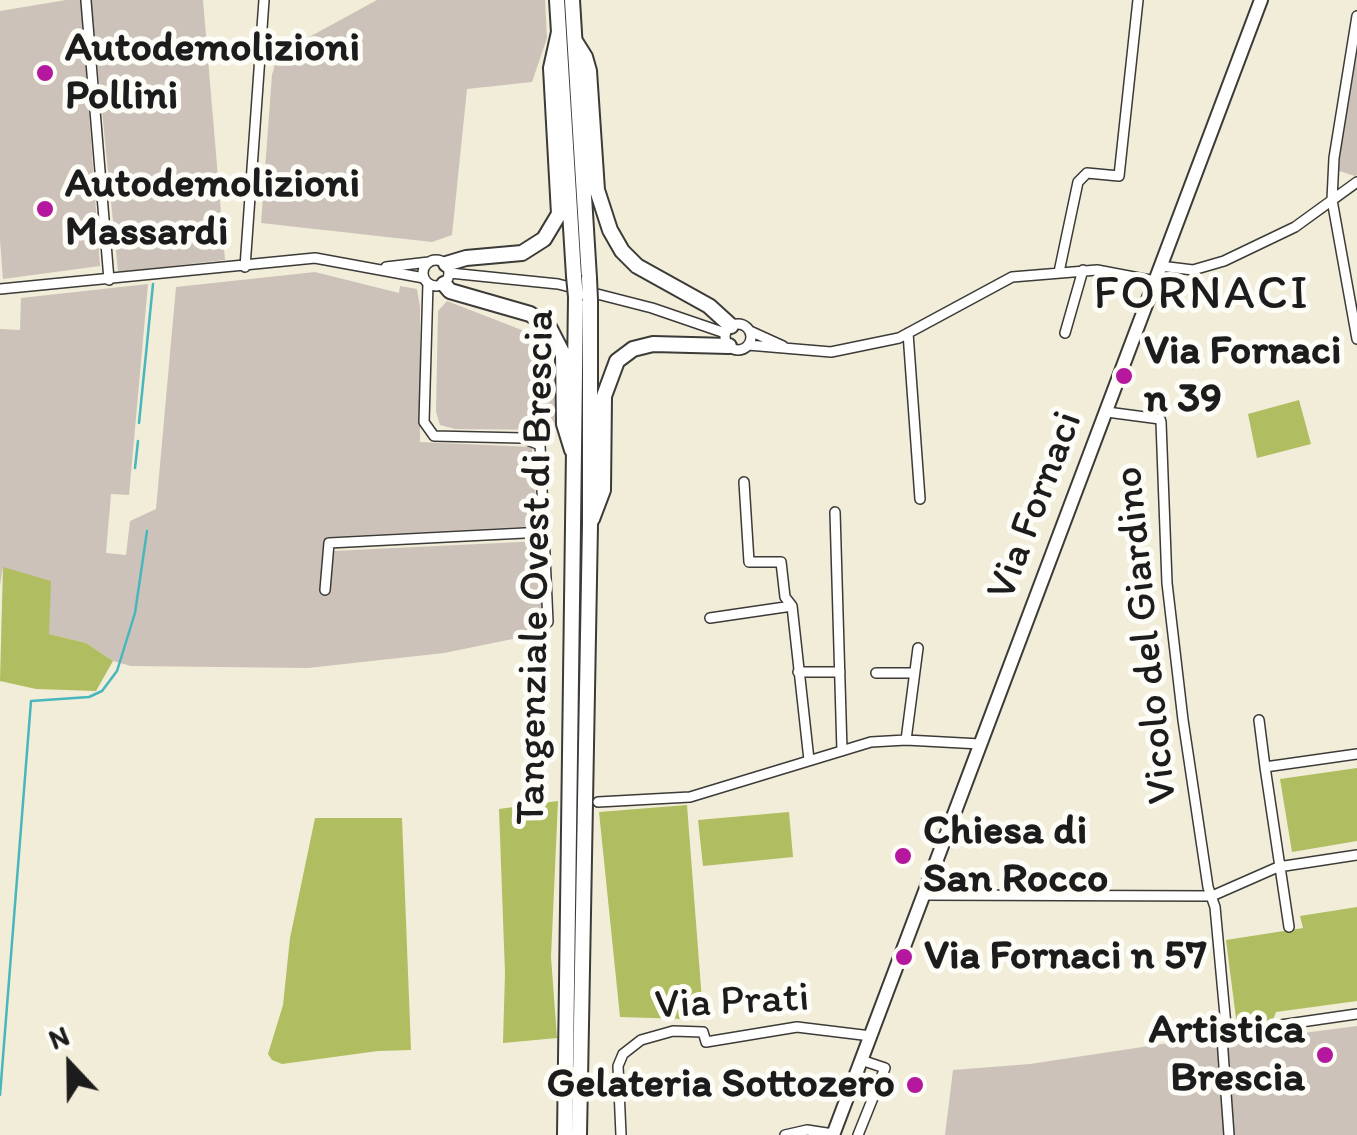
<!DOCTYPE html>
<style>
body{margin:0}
#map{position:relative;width:1357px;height:1135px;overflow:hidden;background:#f1edd8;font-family:Itim,sans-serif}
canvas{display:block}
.north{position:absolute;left:20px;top:1015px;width:100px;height:100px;-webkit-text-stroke:8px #fdfcf7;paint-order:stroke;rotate:338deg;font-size:28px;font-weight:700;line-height:40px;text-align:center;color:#1c1c1c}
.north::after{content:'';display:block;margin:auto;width:35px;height:45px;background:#1c1c1c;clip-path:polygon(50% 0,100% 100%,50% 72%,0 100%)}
</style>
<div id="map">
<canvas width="1357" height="1135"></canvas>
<div class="north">N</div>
</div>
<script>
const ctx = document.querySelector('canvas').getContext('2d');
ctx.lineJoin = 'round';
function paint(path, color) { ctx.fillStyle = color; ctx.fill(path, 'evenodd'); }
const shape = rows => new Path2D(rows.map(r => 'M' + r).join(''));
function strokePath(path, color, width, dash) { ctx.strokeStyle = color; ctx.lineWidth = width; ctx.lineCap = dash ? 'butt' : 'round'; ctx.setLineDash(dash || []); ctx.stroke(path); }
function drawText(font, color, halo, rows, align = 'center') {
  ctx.font = font + ' Itim,sans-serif'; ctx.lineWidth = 10; ctx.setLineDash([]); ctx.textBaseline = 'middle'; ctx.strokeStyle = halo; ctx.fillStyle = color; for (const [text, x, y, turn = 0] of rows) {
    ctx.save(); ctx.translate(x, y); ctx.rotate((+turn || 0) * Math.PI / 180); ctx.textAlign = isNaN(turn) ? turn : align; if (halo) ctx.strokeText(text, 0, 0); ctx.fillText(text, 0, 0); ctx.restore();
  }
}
paint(shape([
 [66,0,81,0,100,266,3,279,0,240,0,11],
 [91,0,203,0,225,260,118,272],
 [377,0,545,0,547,38,532,82,467,89,452,235,432,242,261,223,272,75,278,54],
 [1357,55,1357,175,1355,176,1336,170],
 [315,272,399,293,400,286,417,289,420,307,420,442,532,447,538,526,327,537,322,591,330,591,333,551,541,541,547,632,444,653,308,668,131,666,113,661,86,643,49,634,3,567,0,585,0,329,20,330,21,298,148,284,129,495,111,494,106,553,126,555,130,521,156,509,176,287],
 [447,301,532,334,547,350,554,379,555,430,455,429,440,425,436,412,438,311],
 [1357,1026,1357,1135,945,1135,953,1070,1030,1064,1202,1038,1234,1042]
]), '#ccc2b9');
paint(shape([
 [1299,400,1311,444,1257,458,1248,414],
 [3,567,51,581,49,634,86,643,113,661,96,691,36,689,0,681],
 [1357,768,1357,841,1292,852,1280,779],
 [558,801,551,957,557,1038,503,1043,505,973,499,809],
 [687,805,703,1014,686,1019,620,1017,599,812],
 [789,812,793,857,703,866,698,820],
 [315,818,402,818,411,1050,378,1051,282,1064,272,1060,268,1054,283,1005,290,938],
 [1357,907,1357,1001,1276,1012,1272,1023,1237,1026,1226,940,1303,928,1300,916]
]), '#b0bd60');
strokePath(shape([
 [139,423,153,284],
 [135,468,138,441],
 [0,1095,31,701,89,697,102,691,117,671,135,613,147,531]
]), '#47b6bd', 2.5);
const street = shape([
 [86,1,109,280],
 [1357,16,1334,158,1332,200,1357,339],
 '423 273a13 13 0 1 1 26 0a13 13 0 1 1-26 0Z',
 [1160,266,1193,270,1224,261,1295,227,1357,182],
 [245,267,264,0],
 [386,267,429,262],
 [1059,272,1078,182,1087,173,1119,176,1138,0],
 [450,273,558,284,652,308,725,333],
 [428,283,424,422,434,436,522,438,540,445,548,622],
 [0,289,315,258,424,278],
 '725 337a13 13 0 1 1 26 0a13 13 0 1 1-26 0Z',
 [750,331,783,346],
 [908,333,920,499],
 [1065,333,1083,270],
 [748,345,831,352,899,338,1012,277,1097,270,1155,281],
 [1107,412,1160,419,1161,422,1167,583,1183,720,1208,887,1215,907,1226,1026,1222,1038,1229,1135],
 [744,482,749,562,781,562,785,597,792,606,809,760],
 [835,512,842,751],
 [325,590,329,543,544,532],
 [710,618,792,606],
 [798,672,840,672],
 [876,673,914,673],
 [1259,720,1265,767],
 [906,740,918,648],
 [598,802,690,797,871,742,906,740,980,744],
 [925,895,1212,896,1278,867,1357,855],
 [1289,927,1265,767,1357,754],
 [1225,1033,1357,1014],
 [621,1135,618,1066,623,1054,641,1040,673,1031,703,1032,706,1042,797,1027,871,1036],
 [785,1135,807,1130,833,1134],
 [858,1135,885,1068,861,1060]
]);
const secondary = shape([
 [833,1135,1261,0]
]);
const primary = shape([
 [557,0,574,276],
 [572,0,589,278],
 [575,41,585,57,589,71,597,190,610,230,622,251,637,266,709,306,731,326],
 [446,264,466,258,522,253,544,239,559,214,551,68,559,32],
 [444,284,450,291,530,314,549,327,563,354,564,424,572,450],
 [592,519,603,490,604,396,617,361,633,349,653,344,729,346],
 [565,1135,576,297],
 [579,1135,590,524,590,300]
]);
strokePath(street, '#3c3b38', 12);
strokePath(secondary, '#3c3b38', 16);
strokePath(primary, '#3c3b38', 18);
strokePath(street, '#fff', 9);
strokePath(secondary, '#fff', 12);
strokePath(primary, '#fff', 14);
const primaryBridge = shape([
 [574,276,576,297],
 [589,278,590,300]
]);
strokePath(primaryBridge, '#3c3b38', 18, []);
strokePath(primaryBridge, '#fff', 14);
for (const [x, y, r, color] of [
 [45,73,10,"#b5179e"],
 [45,209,10,"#b5179e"],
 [1124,376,10,"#b5179e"],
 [903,856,10,"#b5179e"],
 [904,957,10,"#b5179e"],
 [1325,1055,10,"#b5179e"],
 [915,1085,10,"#b5179e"]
]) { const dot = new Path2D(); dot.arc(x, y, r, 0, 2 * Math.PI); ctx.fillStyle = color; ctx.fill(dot); strokePath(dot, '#fdfcf7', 4); }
drawText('bold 42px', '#1c1c1c', '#fdfcf7', [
 ["Autodemolizioni",65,49],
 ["Pollini",65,97],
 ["Autodemolizioni",65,185],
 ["Massardi",65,233],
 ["Via Fornaci",1144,352],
 ["n 39",1144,400],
 ["Chiesa di",923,832],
 ["San Rocco",923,880],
 ["Via Fornaci n 57",924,957],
 ["Artistica",1305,1031,"right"],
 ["Brescia",1305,1079,"right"],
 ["Gelateria Sottozero",895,1085,"right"]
], 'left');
drawText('42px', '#1c1c1c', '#fdfcf7', [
 ["Via Fornaci",1036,506,-69],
 ["Tangenziale Ovest di Brescia",537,567,-89],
 ["Vicolo del Giardino",1147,635,-96],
 ["Via Prati",732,1003,-3]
]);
ctx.letterSpacing = '2.5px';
drawText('48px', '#1c1c1c', '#fdfcf7', [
 ["FORNACI",1202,296]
]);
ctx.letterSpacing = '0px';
</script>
